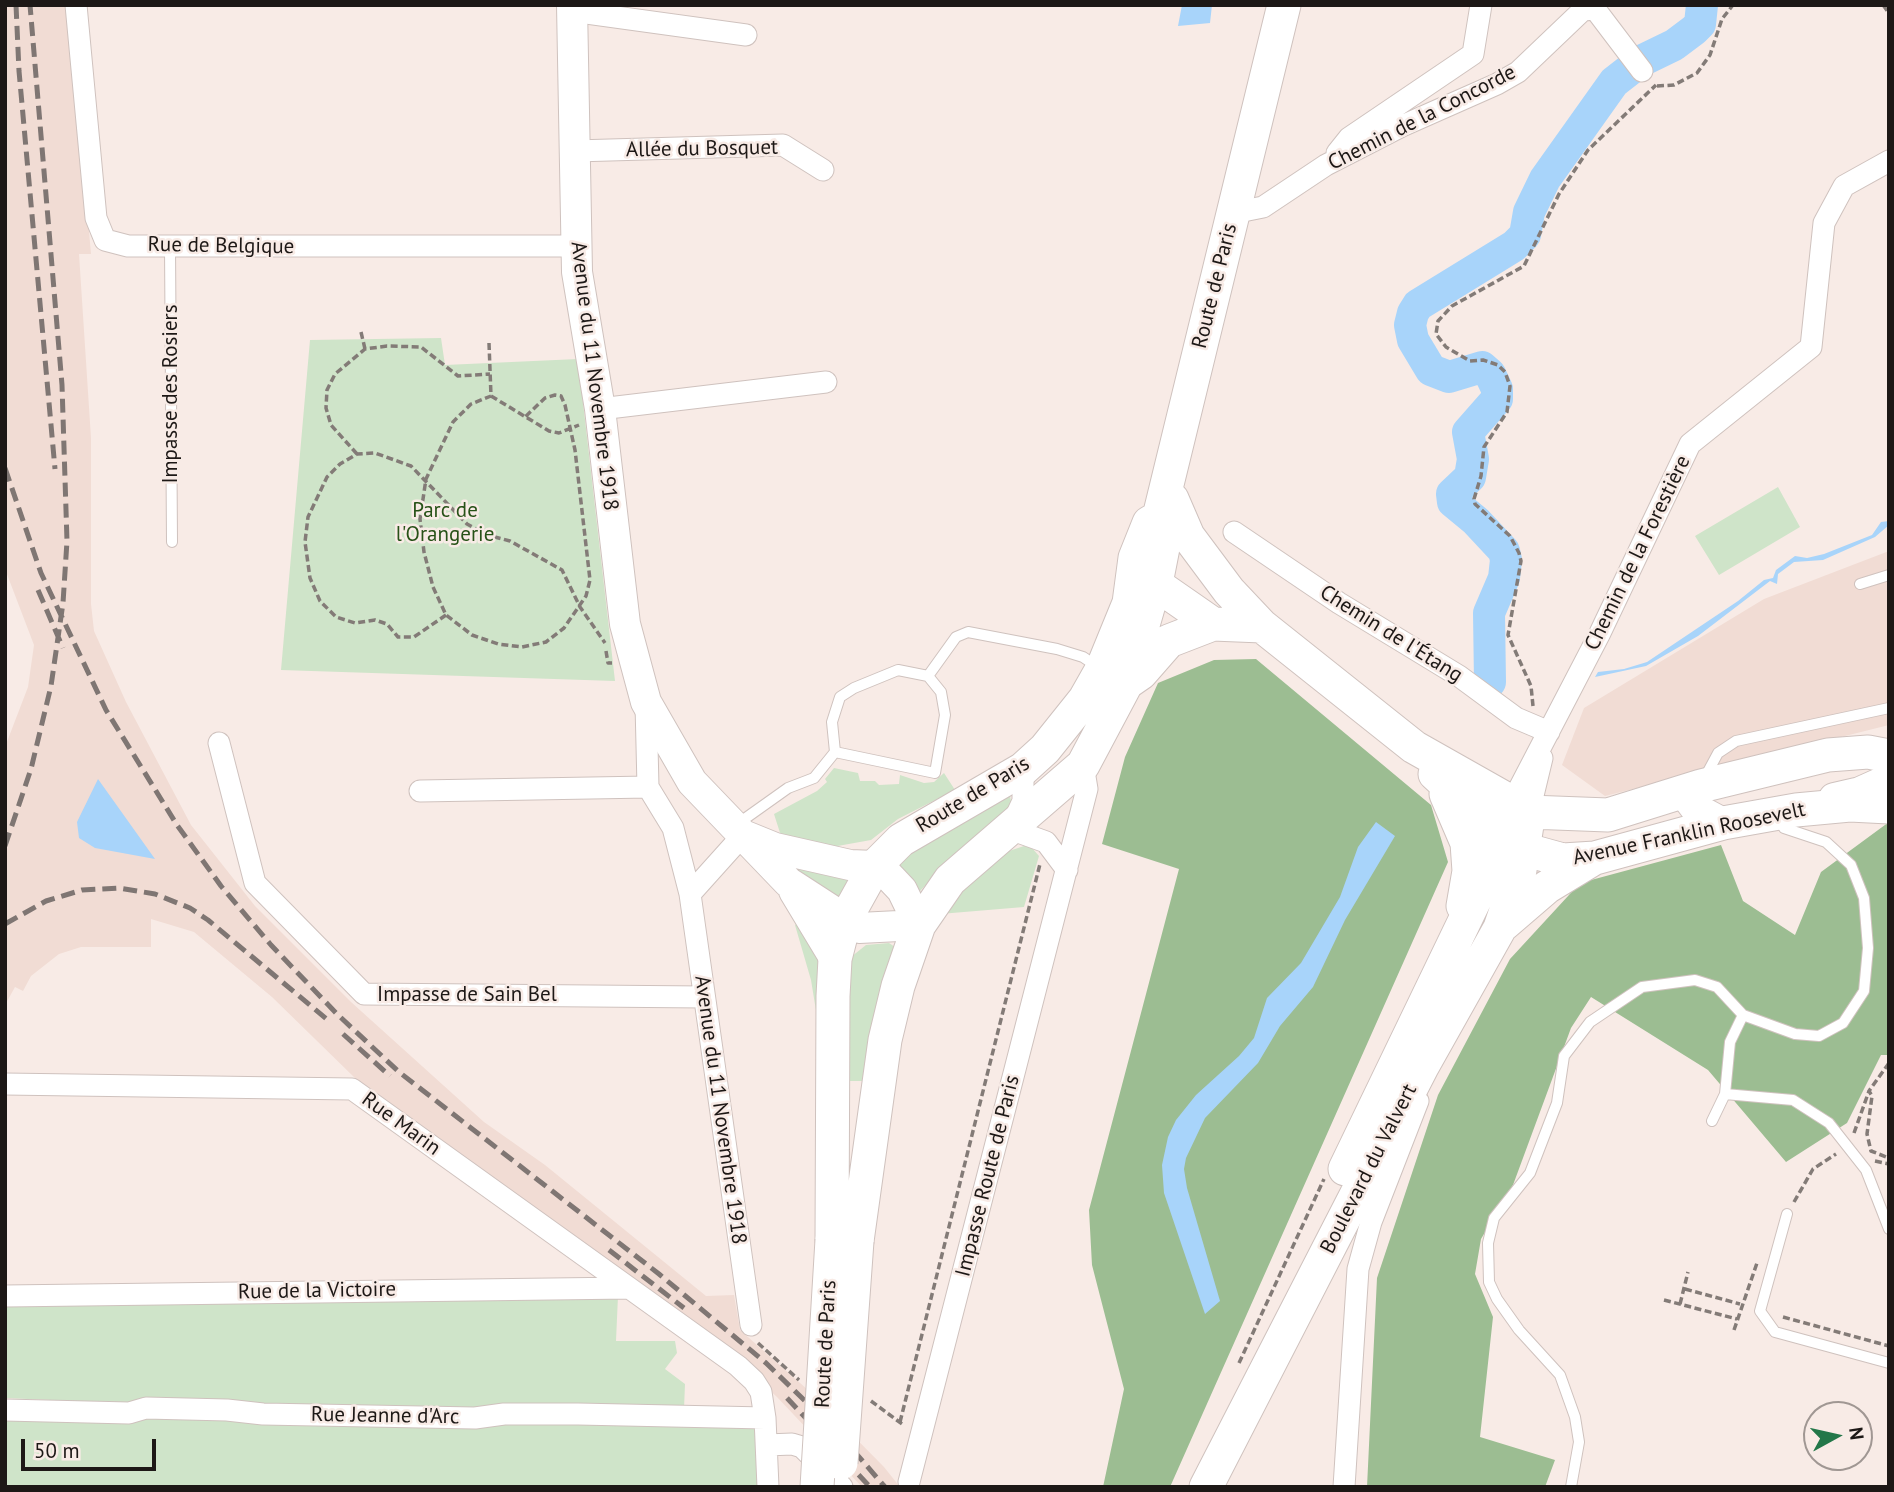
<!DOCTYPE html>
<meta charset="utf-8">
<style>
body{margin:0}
#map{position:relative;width:1894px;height:1492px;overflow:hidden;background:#f8ebe6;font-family:"PT Sans",sans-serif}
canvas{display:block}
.frame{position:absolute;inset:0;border:7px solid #1d1816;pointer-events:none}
.north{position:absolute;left:1803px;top:1401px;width:70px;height:70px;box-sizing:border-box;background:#f8ebe6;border:2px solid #a09793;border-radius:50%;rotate:82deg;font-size:19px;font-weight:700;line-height:28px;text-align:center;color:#1d1816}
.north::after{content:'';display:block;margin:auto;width:24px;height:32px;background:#237749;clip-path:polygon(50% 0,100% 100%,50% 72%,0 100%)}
.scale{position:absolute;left:21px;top:1439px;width:135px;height:32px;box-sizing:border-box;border:4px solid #1d1816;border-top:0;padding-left:9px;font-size:21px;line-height:24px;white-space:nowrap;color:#1d1816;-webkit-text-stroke:5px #f8ebe6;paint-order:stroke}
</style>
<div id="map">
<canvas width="1894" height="1492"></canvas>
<div class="frame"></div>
<div class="north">N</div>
<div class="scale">50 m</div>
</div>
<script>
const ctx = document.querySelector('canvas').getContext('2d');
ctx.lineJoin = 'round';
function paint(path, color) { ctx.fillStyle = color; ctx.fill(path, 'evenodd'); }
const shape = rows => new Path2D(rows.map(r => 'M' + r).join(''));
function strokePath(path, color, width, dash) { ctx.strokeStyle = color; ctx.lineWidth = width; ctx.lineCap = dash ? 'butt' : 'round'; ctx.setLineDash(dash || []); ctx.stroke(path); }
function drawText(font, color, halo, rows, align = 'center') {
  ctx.font = font + ' "PT Sans",sans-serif'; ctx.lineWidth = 5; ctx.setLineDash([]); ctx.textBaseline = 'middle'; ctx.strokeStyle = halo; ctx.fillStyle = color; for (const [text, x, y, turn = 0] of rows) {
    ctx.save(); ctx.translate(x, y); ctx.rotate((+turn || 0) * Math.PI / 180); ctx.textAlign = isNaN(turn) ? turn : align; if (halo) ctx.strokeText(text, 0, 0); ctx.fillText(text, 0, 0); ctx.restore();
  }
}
paint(shape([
 [5,5,69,5,91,254,79,254,91,438,91,604,94,631,126,702,191,825,255,906,351,1002,484,1122,545,1165,706,1296,734,1295,740,1330,808,1390,884,1467,900,1487,862,1487,777,1397,733,1357,357,1080,272,997,194,932,151,919,151,947,81,947,59,954,31,976,23,991,15,987,5,1005,5,747,28,687,34,645,5,569],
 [1889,551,1889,725,1605,796,1562,765,1584,708,1764,599]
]), '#f1dcd4');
paint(shape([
 [441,338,445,365,578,359,615,681,281,670,310,340],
 [1778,487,1800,527,1719,575,1695,536],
 [834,768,858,773,860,781,875,781,879,785,899,784,900,775,924,783,934,782,944,773,955,790,898,819,871,840,832,847,781,836,774,814,817,791,827,782,825,779],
 [1010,796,1012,806,958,851,920,891,893,863],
 [1024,846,1032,848,1039,856,1024,907,940,914,979,871,1006,852],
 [777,859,852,873,838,902],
 [800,921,818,952,822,1047,811,980,795,925],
 [889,943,895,947,868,1081,848,1081,846,961,866,945],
 [618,1296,616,1341,675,1341,677,1353,665,1369,685,1384,684,1409,189,1406,5,1398,5,1302],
 [5,1418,758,1420,763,1487,5,1487]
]), '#cfe4c9');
paint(shape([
 [1256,659,1431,805,1448,862,1170,1487,1103,1487,1124,1389,1092,1265,1089,1210,1179,869,1102,844,1125,757,1158,683,1214,660],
 [1889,822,1889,1055,1881,1055,1847,1123,1786,1162,1708,1070,1591,997,1571,1028,1513,1185,1481,1239,1475,1274,1493,1317,1480,1437,1555,1460,1545,1487,1367,1487,1377,1278,1438,1095,1510,959,1580,883,1721,845,1743,901,1795,935,1821,872]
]), '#9cbd92');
paint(shape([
 [1182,5,1212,5,1210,23,1178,26],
 [1889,521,1889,525,1875,537,1823,560,1794,562,1778,574,1777,584,1770,581,1698,636,1646,666,1595,677,1598,672,1624,669,1647,662,1738,601,1764,580,1773,578,1776,570,1795,556,1807,558,1824,554,1872,535,1881,522],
 [98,779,155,859,95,848,79,838,77,822],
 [1376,822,1395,836,1345,920,1313,987,1280,1026,1258,1063,1205,1118,1186,1158,1184,1169,1187,1188,1220,1301,1205,1314,1164,1193,1162,1165,1168,1137,1176,1120,1196,1095,1239,1056,1254,1038,1267,998,1301,963,1340,897,1358,847]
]), '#a8d4fa');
strokePath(shape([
 [1490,682,1489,613,1504,578,1506,560,1504,551,1476,521,1453,502,1452,494,1470,477,1473,459,1468,432,1497,399,1497,389,1490,374,1482,367,1449,377,1431,370,1413,340,1410,325,1413,313,1418,305,1514,246,1525,235,1529,212,1545,179,1614,82,1641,61,1674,45,1694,30,1700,24,1702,5]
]), '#a8d4fa', 32);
const lane = shape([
 [170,246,172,542],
 [1860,584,1889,575],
 [928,676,956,637,968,632,1057,649,1083,657,1098,667],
 [1704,779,1718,753,1736,741,1889,708],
 [736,825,788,788,814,778,835,752,832,722,840,697,854,688,898,670,928,676,941,692,945,715,935,773,835,752],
 [1725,1094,1793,1100,1829,1123,1866,1170,1889,1229],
 [1712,1121,1725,1094,1730,1042,1743,1015],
 [1787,1214,1760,1311,1775,1332,1889,1363],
 [1571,1487,1579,1442,1575,1417,1560,1375,1519,1330,1497,1299,1489,1282,1488,1243,1494,1218,1530,1173,1557,1103,1564,1056,1590,1022,1642,987,1695,980,1717,987,1743,1015,1795,1034,1819,1036,1843,1023,1864,991,1868,948,1864,898,1851,865,1826,842,1784,828,1779,819]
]);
const street = shape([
 [76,5,96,218,105,240,128,246,576,246],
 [572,11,746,35],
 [575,151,783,145,823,170],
 [1337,153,1349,138,1473,54,1481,5],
 [1234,208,1243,211,1263,207,1326,165,1402,126,1497,84,1518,72,1583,10,1595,9,1642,71],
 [600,409,826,382],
 [1234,532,1339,603,1459,676,1516,718,1549,732],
 [646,704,648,787,673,828,690,894,751,1325],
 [219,743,255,883,364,994,704,997],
 [1023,769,1023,801,1010,829,1046,842,1067,870],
 [420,791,648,787],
 [1511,804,1599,635,1690,444,1811,347,1824,223,1844,186,1889,161],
 [1529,812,1542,758],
 [690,894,743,835],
 [5,1084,352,1089,738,1366,754,1381,761,1392,765,1418,768,1487],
 [5,1296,629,1288],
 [5,1410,129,1413,146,1408,227,1410,263,1414,475,1418,504,1414,578,1414,765,1418],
 [767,1445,792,1444,802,1447,842,1487],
 [909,1482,1087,789,1083,765],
 [1344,1487,1358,1269,1371,1222,1418,1101]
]);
const secondary = shape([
 [572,5,577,272,600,409,625,624,646,702,692,782,788,882,859,928,919,925,902,890,885,872,875,866,850,865,775,848,743,835],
 [1692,788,1689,800,1695,808,1723,823],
 [1834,798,1860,792,1889,779],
 [794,891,835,959]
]);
const primary = shape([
 [1172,499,1188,536,1229,591,1262,626,1414,747,1529,812,1608,815,1701,786,1828,755,1868,752,1889,756],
 [1154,583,1213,624,1262,626],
 [1128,682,1141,673,1169,641,1213,624],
 [1435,774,1503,837,1523,849,1563,860,1595,858,1723,823,1796,810,1850,805,1889,807],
 [1446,794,1467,843,1469,871,1463,906],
 [1504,924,1547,887,1593,859],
 [1345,1169,1495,858,1511,804],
 [832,1240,833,996,835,959,845,920,875,866,901,840,1023,769,1045,749,1085,699,1102,669,1129,603,1135,558,1149,523,1159,517,1284,5],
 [857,1241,885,1040,898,986,919,925,950,880,1083,765,1126,684,1158,573,1170,512],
 [1206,1487,1422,1067,1500,928,1520,870,1529,812]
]);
strokePath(lane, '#cfc2be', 12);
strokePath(street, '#cfc2be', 23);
strokePath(secondary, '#cfc2be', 32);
strokePath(primary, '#cfc2be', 35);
strokePath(shape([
 [1883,5,1889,13],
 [1657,86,1674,85,1697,73,1710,55,1722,19,1733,5],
 [361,332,365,349],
 [489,343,491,396,471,404,453,422,426,479,420,519,424,552,433,587,446,615,472,635,498,644,522,647,546,642,564,628,586,596,590,580,575,450,565,405,561,396,555,395,545,398,525,417],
 [491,396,549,431,559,433,579,425],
 [357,454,331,425,326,408,327,390,335,374,365,349,387,346,421,347,458,376,490,374],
 [446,615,414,637,398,637,387,624,375,620,355,623,336,617,320,601,310,578,305,542,308,517,327,477,340,464,357,454,375,453,411,466,467,524,487,535,510,541,562,570,580,607,605,643],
 [606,651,608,663,612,663],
 [1533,706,1531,686,1508,635,1521,561,1519,553,1510,536,1475,504,1474,499,1481,476,1484,447,1507,412,1510,386,1505,372,1498,365,1483,360,1470,361,1446,347,1436,334,1438,321,1452,306,1524,266,1559,194,1588,150,1656,85],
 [1889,1063,1869,1091,1872,1096,1867,1134,1871,1151,1889,1158],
 [1854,1133,1869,1091],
 [1875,1161,1889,1164],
 [1794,1202,1813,1169,1836,1154],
 [1685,1289,1740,1304],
 [1664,1300,1737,1319],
 [1680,1304,1688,1272],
 [1783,1317,1889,1346],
 [1734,1330,1757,1263],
 [758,1343,799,1380],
 [1239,1363,1324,1179],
 [871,1401,902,1424],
 [900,1422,1040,864]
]), '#837b77', 3.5, [7, 3.5]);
strokePath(lane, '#fff', 10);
strokePath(street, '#fff', 21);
strokePath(secondary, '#fff', 30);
strokePath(primary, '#fff', 33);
strokePath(shape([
 [16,5,19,71,55,469],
 [5,468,41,573,106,710,177,825,221,886,271,945,337,1014,399,1072,659,1274,766,1363,841,1436,885,1487],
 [38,590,63,648],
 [5,846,31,769,51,686,63,603,67,541,62,385,30,5],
 [5,924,46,901,82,890,119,888,155,894,190,908,208,920,329,1021],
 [343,1034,390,1076],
 [609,1250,684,1308],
 [787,1398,870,1487]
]), '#7f7673', 5, [14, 7]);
const primaryBridge = shape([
 [841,1463,857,1241],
 [817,1487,832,1240]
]);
strokePath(primaryBridge, '#cfc2be', 35, []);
strokePath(primaryBridge, '#fff', 33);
drawText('21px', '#1d1816', '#f8ebe6', [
 ["Chemin de la Concorde",1422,118,-27],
 ["Allée du Bosquet",702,149,-1],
 ["Rue de Belgique",221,246,1],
 ["Route de Paris",1215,286,-76],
 ["Avenue du 11 Novembre 1918",594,376,83],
 ["Impasse des Rosiers",171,394,-90],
 ["Chemin de la Forestière",1638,553,-64],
 ["Chemin de l'Étang",1391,634,32],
 ["Route de Paris",973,795,-31],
 ["Avenue Franklin Roosevelt",1689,834,-12],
 ["Impasse de Sain Bel",467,995],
 ["Avenue du 11 Novembre 1918",720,1110,82],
 ["Rue Marin",401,1124,36],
 ["Boulevard du Valvert",1369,1169,-63],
 ["Impasse Route de Paris",988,1176,-76],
 ["Rue de la Victoire",317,1291,-1],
 ["Route de Paris",826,1344,-87],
 ["Rue Jeanne d'Arc",385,1416,1]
]);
drawText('21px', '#275217', '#f8ebe6', [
 ["Parc de",445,511],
 ["l'Orangerie",445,535]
]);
</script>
